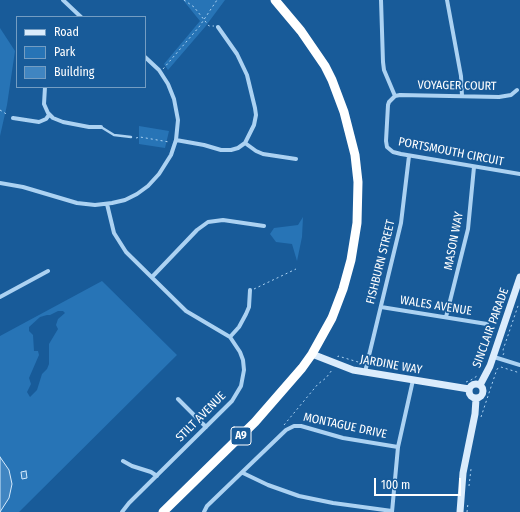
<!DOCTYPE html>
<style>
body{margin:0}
#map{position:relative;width:520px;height:512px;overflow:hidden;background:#185b99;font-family:"Fira Sans Condensed",sans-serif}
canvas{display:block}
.legend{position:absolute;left:16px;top:16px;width:130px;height:72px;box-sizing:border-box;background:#185b99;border:1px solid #749dc2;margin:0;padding:5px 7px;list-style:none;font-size:12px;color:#fff}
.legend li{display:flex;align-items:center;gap:8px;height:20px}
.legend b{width:20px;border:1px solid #749dc2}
.scale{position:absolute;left:374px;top:478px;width:87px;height:18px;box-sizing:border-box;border:2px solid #fff;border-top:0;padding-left:5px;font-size:12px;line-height:14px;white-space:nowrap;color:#fff;-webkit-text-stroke:3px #185b99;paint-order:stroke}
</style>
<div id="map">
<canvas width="520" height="512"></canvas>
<ul class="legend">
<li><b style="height:5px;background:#dbecfc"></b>Road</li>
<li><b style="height:11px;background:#2774b6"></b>Park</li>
<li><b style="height:11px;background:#4085c1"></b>Building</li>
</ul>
<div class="scale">100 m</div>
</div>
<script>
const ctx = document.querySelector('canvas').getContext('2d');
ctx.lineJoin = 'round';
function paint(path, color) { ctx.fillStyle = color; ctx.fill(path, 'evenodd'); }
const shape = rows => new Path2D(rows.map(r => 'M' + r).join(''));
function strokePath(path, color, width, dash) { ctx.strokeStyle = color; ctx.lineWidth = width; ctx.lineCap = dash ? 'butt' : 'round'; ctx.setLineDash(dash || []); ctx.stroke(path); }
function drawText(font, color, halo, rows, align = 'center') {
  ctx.font = font + ' "Fira Sans Condensed",sans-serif'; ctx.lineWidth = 3.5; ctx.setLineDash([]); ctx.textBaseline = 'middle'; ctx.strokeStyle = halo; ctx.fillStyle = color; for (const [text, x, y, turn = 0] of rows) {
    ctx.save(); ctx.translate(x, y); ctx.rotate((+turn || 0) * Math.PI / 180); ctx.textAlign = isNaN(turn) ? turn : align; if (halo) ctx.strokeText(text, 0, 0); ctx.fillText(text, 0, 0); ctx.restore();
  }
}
paint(shape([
 [183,0,225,0,205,27,168,70,164,64,200,21],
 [0,28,15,51,7,105,0,136],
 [139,126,169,131,165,148,139,144],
 [303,217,302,237,297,261,292,244,276,242,270,234,274,228,298,225],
 [102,281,177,355,19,512,0,512,0,336],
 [58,311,63,311,65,313,58,319,56,325,58,329,49,344,49,364,47,369,42,374,37,390,30,397,27,392,31,384,29,378,39,355,38,351,34,351,33,335,29,331,29,327,40,317,47,315,50,315]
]), '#2774b6');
const building = shape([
 [0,457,9,470,12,484,9,498,0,512,0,457],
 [26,471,27,478,22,479,21,472,26,471]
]);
paint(building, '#4085c1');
strokePath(building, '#d4eafc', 1);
strokePath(shape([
 [184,0,194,7,209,26,214,26],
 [163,69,199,27,217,0],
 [0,110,8,115],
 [136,138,140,137,169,142],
 [254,289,296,269],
 [503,355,504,353,503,350,519,303],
 [338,357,338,356,358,362,363,359],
 [466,382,471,380,477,376],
 [481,417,497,369,501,367,520,373],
 [284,425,318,384,326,378,332,370],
 [469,486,471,469],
 [467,512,468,503]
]), '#acd2f2', 1, [2, 3]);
strokePath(shape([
 [101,127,114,135,131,137]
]), '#acd2f2', 2.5);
strokePath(shape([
 [63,0,81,17],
 [381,0,383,62,384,70,395,96,389,102,388,105,386,141,387,147,393,152,401,154,520,174],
 [447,0,461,76,462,96],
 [45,87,44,104,48,113,53,118,63,122,89,127,101,127],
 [395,96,400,95,499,97,511,95,517,90],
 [13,118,39,122,46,119,49,115],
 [176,140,204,145,221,150,231,150,238,148,245,143,254,125,256,115,255,108,247,75,237,54,218,27],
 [245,143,256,151,263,154,296,159],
 [0,183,23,187,77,203,95,205,112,203,125,200,137,194,148,186,159,174,171,155,176,140,178,120,174,99,168,84,159,70,145,57],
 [107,204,114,233,126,252,186,311,230,337,240,352,243,360,244,370,241,386,232,401,129,503,122,512],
 [152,277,197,230,208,222,223,220,264,226],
 [0,297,48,271],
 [381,307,487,324],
 [446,317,468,229,474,167],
 [230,337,239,327,246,314,249,307,250,290],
 [494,357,520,365],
 [365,372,401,223,409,156],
 [178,399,206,427],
 [123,461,132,466,151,472,157,476],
 [243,473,268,485,299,496,333,503,392,511],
 [204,512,207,506,286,430,294,426,301,426,343,438,398,447],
 [392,512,398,447,413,380]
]), '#acd2f2', 4);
strokePath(shape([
 [312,354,353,370,469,389],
 '469 391a7 7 0 1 1 14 0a7 7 0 1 1-14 0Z',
 [480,385,490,366,520,277],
 [460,512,463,473,475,414,476,399]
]), '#dbecfc', 7);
strokePath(shape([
 [163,512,255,422,302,368,312,354,332,318,343,289,351,260,357,223,358,182,355,155,344,112,332,80,325,66,301,31,275,0]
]), '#fff', 9);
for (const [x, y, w] of [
 [241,436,20]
]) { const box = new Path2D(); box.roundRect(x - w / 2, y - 9, w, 18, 3); ctx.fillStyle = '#185b99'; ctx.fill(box); strokePath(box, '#fff', 1); }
drawText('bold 11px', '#fff', null, [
 ["A9",241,436]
]);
drawText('12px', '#fff', '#185b99', [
 ["VOYAGER COURT",457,86,1],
 ["PORTSMOUTH CIRCUIT",451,152,11],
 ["MASON WAY",454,241,-79],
 ["FISHBURN STREET",381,262,-76],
 ["WALES AVENUE",436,306,9],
 ["SINCLAIR PARADE",491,328,-70],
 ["JARDINE WAY",391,365,10],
 ["STILT AVENUE",201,417,-45],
 ["MONTAGUE DRIVE",345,426,12]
]);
</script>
